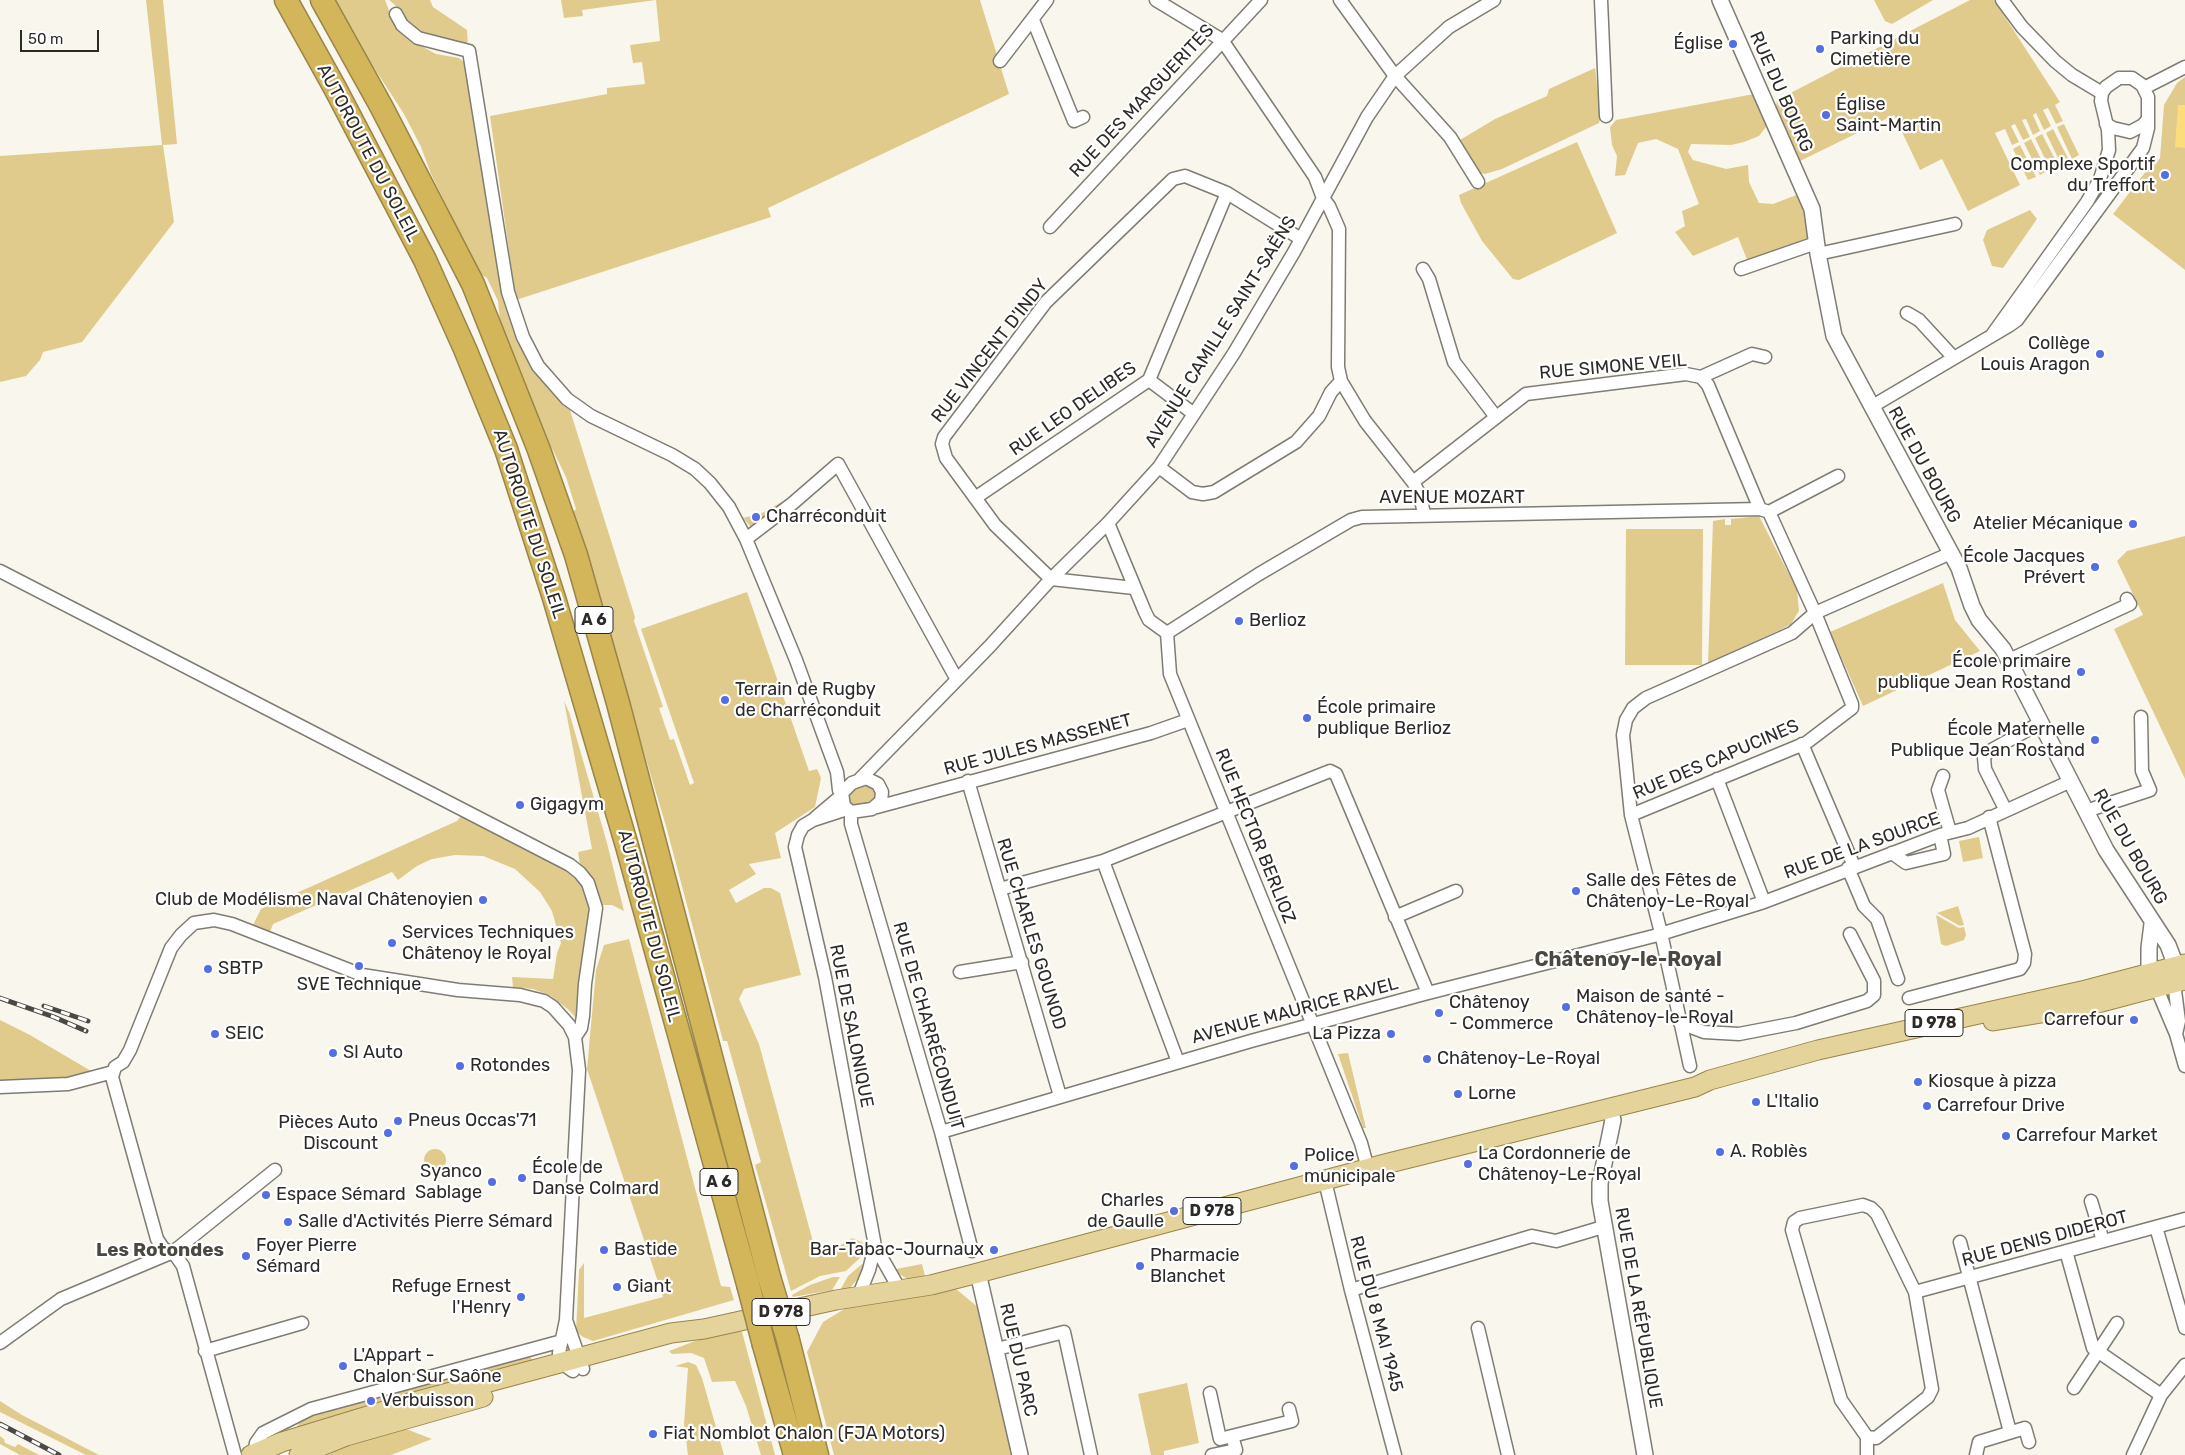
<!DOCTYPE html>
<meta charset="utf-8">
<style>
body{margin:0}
#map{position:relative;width:2185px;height:1455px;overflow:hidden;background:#f9f6ed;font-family:Rubik,sans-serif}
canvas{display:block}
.scale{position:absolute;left:20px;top:30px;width:79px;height:22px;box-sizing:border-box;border:2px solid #2d2b28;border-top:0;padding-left:6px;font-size:15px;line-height:18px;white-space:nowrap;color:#2d2b28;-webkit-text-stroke:4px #fff;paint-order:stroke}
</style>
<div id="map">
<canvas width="2185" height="1455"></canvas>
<div class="scale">50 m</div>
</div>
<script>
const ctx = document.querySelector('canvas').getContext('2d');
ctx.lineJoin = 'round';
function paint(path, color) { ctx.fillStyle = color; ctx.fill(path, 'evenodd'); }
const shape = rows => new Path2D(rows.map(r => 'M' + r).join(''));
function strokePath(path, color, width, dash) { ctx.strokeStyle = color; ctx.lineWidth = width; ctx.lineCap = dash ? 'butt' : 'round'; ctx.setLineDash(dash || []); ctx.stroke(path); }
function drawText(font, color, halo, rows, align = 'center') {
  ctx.font = font + ' Rubik,sans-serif'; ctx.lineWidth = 4.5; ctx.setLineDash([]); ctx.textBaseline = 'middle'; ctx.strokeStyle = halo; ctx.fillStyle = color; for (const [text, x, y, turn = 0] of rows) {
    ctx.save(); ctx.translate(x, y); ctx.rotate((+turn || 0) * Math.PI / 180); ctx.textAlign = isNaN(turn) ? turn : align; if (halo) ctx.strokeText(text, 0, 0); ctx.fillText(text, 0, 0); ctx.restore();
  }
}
paint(shape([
 [146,0,163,0,177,144,163,145,174,222,82,342,43,352,40,360,26,376,0,382,0,156,162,145],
 [335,0,385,0,395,26,410,40,436,54,459,58,465,63,489,218,509,317,519,341,569,407,635,617,634,621,663,707,659,708,670,740,674,739,690,785,694,783,641,629,747,592,809,771,817,769,821,778,815,807,775,833,781,858,749,864,756,874,729,890,736,903,764,888,771,888,780,893,801,975,744,989,739,999,759,1044,815,1249,841,1245,852,1238,864,1243,862,1256,846,1271,820,1276,791,1291,755,1165,761,1162,727,1041,723,1041,666,826,572,513,576,509,566,477,544,432,500,321,498,301,487,278,480,274,431,174,421,147,404,114,367,57],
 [389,0,430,0,433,7,467,30,468,47,421,35,410,26,395,5],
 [561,0,980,0,1009,94,768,208,771,217,516,300,490,116,607,94,607,88,645,84,642,62,633,63,630,45,660,41,656,0,582,10,583,16,564,18],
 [1874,0,1933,0,1892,24,1885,21],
 [1970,0,1994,0,2060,102,2055,105,2063,121,2056,124,2048,108,2043,110,2051,126,2044,130,2036,113,2033,115,2040,131,2033,135,2026,119,2022,120,2030,137,2023,140,2015,124,2011,126,2019,142,2012,145,2005,129,1995,133,2020,185,1968,211,1942,159,1920,170,1894,115,1800,161,1776,108,1777,100],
 [1595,68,1601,117,1599,123,1502,169,1485,174,1479,173,1460,140,1495,119,1547,96,1549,89],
 [2185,77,2185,270,2113,214,2150,166,2156,164,2160,158,2164,105,2177,83],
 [1754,94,1769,123,1759,136,1744,142,1731,145,1691,144,1688,152,1693,160,1726,169,1748,165,1749,182,1759,203,1773,204,1799,194,1805,213,1809,238,1748,262,1738,237,1693,256,1675,232,1685,226,1682,211,1699,204,1678,149,1656,139,1638,143,1625,175,1615,176,1617,156,1612,145,1610,127,1616,120],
 [2064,124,2079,155,2072,159,2057,127],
 [2053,129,2069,160,2061,164,2046,133],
 [2042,134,2058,165,2050,169,2035,138],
 [2031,139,2047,171,2040,175,2024,143],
 [1577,142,1617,233,1519,280,1513,279,1482,241,1461,203,1459,195],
 [2020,145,2036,177,2028,180,2013,149],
 [2030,210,2037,219,2003,268,1992,266,1983,240,1987,230],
 [789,498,751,527,743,518,762,513],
 [1759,516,1797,590,1799,611,1791,624,1784,628,1708,663,1713,521,1725,519,1725,525,1731,525,1731,519],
 [1626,529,1703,529,1702,665,1625,665],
 [2185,536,2185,779,2114,629,2143,615,2117,561,2127,551],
 [1943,583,1955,620,1980,651,1863,706,1830,632],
 [564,701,569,712,607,843,624,911,612,905,601,905,588,876,580,865,578,852,592,849],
 [861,783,874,786,876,792,875,799,872,803,853,808,848,806,848,793],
 [463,814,579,877,591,899,579,1022,570,1011,551,996,533,989,513,987,512,977,553,979,557,953,561,943,552,911,540,892,515,869,483,856,455,855,432,859,417,866,398,880,392,872,273,924,270,932,253,925,261,909,457,821],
 [1979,837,1983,858,1963,862,1959,841],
 [1958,906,1964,925,1960,926,1937,913],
 [1936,915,1959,928,1964,927,1966,935,1964,940,1946,946,1941,944],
 [629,939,721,1286,730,1287,734,1300,593,1341,583,1337,576,1331,579,1270,584,1263,584,1318,663,1297,587,1069,596,970,604,945],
 [0,1020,30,1035,91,1071,56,1080,0,1083],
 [1348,1053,1366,1128,1363,1128,1338,1054],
 '424 1160a11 11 0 1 1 22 0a11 11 0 1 1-22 0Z',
 [862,1264,865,1264,865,1269,856,1281,847,1291,839,1292,848,1276],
 [922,1264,925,1276,908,1279,897,1273,896,1269],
 [833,1277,840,1277,832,1290,793,1297,792,1295,810,1285],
 [956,1289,979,1308,1013,1455,834,1455,807,1352,823,1322,846,1308],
 [736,1331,742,1332,775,1455,761,1455,746,1406,735,1381,712,1382,704,1358,691,1353,672,1354,669,1351,695,1341],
 [530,1356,533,1361,296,1428,300,1422,313,1415],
 [688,1362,696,1365,702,1378,724,1455,688,1455,684,1424,688,1368,675,1366],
 [1187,1383,1199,1443,1164,1451,1164,1455,1151,1455,1138,1394],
 [0,1401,22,1415,99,1455,86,1455,0,1412],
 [406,1429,432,1439,391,1455,328,1455,355,1441,394,1430],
 [0,1436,4,1439,5,1443,15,1447,18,1444,39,1455,20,1455,0,1444]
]), '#e1cb8c');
paint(shape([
 [2178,105,2185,105,2185,148,2175,147]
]), '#fcdd7c');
const minor = shape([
 [1156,0,1222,40,1315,177,1323,198,1329,206,1339,229,1338,367,1341,381,1365,421,1413,482,1420,495,1424,514],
 [1340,0,1395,76,1450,137,1478,182],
 [1601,0,1606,116],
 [2002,0,2022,27,2055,61,2072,75,2102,93],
 [396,14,402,25,418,38,469,51,508,292,523,337,538,366,567,399,591,416,672,455,695,469,710,483,729,507,746,539,796,660,837,772,839,790,842,793],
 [1033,20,1074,121,1083,117],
 [1000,61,1047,0],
 [2144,88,2185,67],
 [2106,124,2113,128,2130,132,2143,125,2148,119],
 [1050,227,1261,0],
 [1818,254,1955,224],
 [1423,269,1429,279,1454,362,1496,417],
 [1741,269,1816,243],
 [1907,313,1919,320,1954,358],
 [1701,377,1752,354,1765,357],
 [1149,380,1194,414],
 [1871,407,2010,325,2017,320,2143,148,2148,128,2148,97,2142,85,2132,78,2119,78,2106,87,2102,93,2101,101,2108,130,2109,150,2100,179,2087,202,1992,335],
 [1159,467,1192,492,1203,494,1214,492,1296,442,1319,416,1331,392,1341,381],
 [1413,482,1526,394,1686,374,1701,377,1708,385,1760,509],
 [975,498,1149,380,1227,193],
 [1769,512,1838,476],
 [1108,523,1145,612,1149,620,1167,633,1170,674,1361,1143,1368,1169],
 [746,539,793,503,838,464,956,678],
 [0,571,570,865,580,873,588,883,596,908,585,984,583,1016,581,1028,575,1037],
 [1134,588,1051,579,995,525,946,458,942,444,944,437,1046,302,1173,179,1185,176,1227,193,1301,239],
 [1167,633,1259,574,1351,520,1362,517,1760,509,1769,512],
 [2009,660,2130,604,2127,599],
 [1802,744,1854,866],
 [1943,776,1938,790,1950,832],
 [866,778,878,784,882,792,881,801,872,809,851,812,844,806,842,793,852,783,866,778],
 [860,779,989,647,1051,579,1108,523,1159,467,1234,353,1294,252,1367,117,1395,76,1449,27,1494,0],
 [1717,779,1764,902],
 [968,781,1060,1096],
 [877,807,1151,733,1188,720],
 [847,809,813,820,803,826,798,835,795,847,825,977,875,1246,900,1290],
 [2005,809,1985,769,1984,757,1988,752,2040,723],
 [2086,811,2150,790,2142,771,2141,717],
 [851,812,851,824,941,1132,972,1251],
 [1631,815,1806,743,1852,708,1852,704,1815,613,1769,512],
 [815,818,841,796],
 [1892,853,1906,863,1944,854,1940,835],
 [1103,861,1178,1062],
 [1848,868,1864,906,1877,919,1898,979],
 [1000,889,1103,861,1330,771,1336,774,1428,993],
 [1395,917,1456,891],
 [960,972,1022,962],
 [2175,975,2174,983,2179,1021,2176,1034],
 [2154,982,2176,1034,2185,1066],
 [1909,998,2020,969,2024,963,2025,954,1989,817],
 [1680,1023,1704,1032,1739,1034,1796,1023,1867,1001,1874,995,1874,981,1850,934],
 [1690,1066,1661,933,1631,815,1623,735,1626,720,1633,708,1646,698,1792,633,1815,613,1951,553],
 [0,1087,68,1084,113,1072],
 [941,1132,1251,1041,1428,993,1654,936,1764,902,1940,835,1968,828,2071,781],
 [1325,1181,1351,1290,1395,1455],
 [2091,1201,2103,1241],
 [2156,1227,2185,1328],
 [1960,1242,2010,1432],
 [2066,1251,2093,1348,2161,1395],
 [1351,1290,1532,1236,1556,1241,1603,1227],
 [1915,1292,2185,1219],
 [858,1297,869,1270,875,1246],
 [566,1320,583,1369],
 [1478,1328,1508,1455],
 [0,1343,61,1299,173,1252,275,1170],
 [997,1349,1064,1332,1091,1455],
 [205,1351,302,1323],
 [2074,1388,2117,1323],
 [1210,1393,1220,1439,1232,1436],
 [254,1454,256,1443,263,1433,311,1409,562,1341],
 [235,1455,183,1266,176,1256,163,1248,157,1239,112,1077,115,1067,123,1062,130,1050,171,948,181,935,194,923,214,920,232,924,362,975,458,990,520,995,544,1001,553,1007,569,1025,575,1037,579,1070,566,1320,559,1353,560,1362,573,1371],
 [1212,1455,1236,1450,1232,1436,1292,1421,1289,1409],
 [1867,1455,1867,1437,1841,1400,1792,1230,1794,1222,1800,1218,1863,1205,1871,1208,1877,1214,1915,1292,1932,1389,1928,1397,1876,1438,1867,1437],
 [1976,1455,1979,1442,2025,1428,2029,1442],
 [2133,1455,2161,1395,2185,1365]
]);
const tertiary = shape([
 [1720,0,1812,209,1818,254,1834,336,1959,568,1972,606,1979,620,2003,649,2106,850,2168,945,2176,966],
 [2149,973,2149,948,2152,924],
 [1609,1108,1613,1120,1600,1183,1600,1201,1645,1455],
 [978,1273,1020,1455]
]);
const primary = shape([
 [1993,1021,2090,1005,2185,980],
 [251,1455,282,1442,407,1404,671,1333,704,1329,836,1300,931,1285,978,1273,1385,1164,1695,1087,1710,1080,1818,1050,2086,990,2185,964],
 [299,1455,346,1436,483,1397]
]);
const motorway = shape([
 [286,0,335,88,425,260,465,349,506,449,554,598,627,846,748,1284],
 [322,0,381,106,473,284,539,450,576,555,618,703,769,1277],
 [788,1340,817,1455],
 [764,1345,795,1455]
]);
strokePath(minor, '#7f7c74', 15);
strokePath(tertiary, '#7f7c74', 18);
strokePath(primary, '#998548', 21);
strokePath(motorway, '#998548', 25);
strokePath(minor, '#fff', 12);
strokePath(tertiary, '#fff', 15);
strokePath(primary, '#e5d39c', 19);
strokePath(motorway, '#d3b55a', 22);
const rail = shape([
 [0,998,54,1017,86,1031],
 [44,1006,88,1021],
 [0,1424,59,1455]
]);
strokePath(rail, '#4b4945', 5);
strokePath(rail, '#fff', 3, [9]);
const motorwayBridge = shape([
 [769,1277,788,1340],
 [748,1284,764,1345]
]);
strokePath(motorwayBridge, '#998548', 25, []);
strokePath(motorwayBridge, '#d3b55a', 22);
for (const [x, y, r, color] of [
 [1733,44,5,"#546ee3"],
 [1820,49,5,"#546ee3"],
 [1826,115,5,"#546ee3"],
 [2165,175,5,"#546ee3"],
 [2100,354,5,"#546ee3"],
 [756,517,5,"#546ee3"],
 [2133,524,5,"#546ee3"],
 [2095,567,5,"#546ee3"],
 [1239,621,5,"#546ee3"],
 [2081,672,5,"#546ee3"],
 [725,700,5,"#546ee3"],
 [1307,718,5,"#546ee3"],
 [2095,740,5,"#546ee3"],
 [520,805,5,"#546ee3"],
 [1576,891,5,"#546ee3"],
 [483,900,5,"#546ee3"],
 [392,943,5,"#546ee3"],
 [359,966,5,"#546ee3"],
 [208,969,5,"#546ee3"],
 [1566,1007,5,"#546ee3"],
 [1439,1013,5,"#546ee3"],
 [2134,1020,5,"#546ee3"],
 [215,1034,5,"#546ee3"],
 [1391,1034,5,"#546ee3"],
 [333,1053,5,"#546ee3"],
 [1427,1059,5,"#546ee3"],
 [460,1066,5,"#546ee3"],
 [1918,1082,5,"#546ee3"],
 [1458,1094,5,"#546ee3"],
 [1756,1102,5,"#546ee3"],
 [1927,1106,5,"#546ee3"],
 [398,1121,5,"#546ee3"],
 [388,1133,5,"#546ee3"],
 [2006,1136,5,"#546ee3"],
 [1720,1152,5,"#546ee3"],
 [1468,1164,5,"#546ee3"],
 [1294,1166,5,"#546ee3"],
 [522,1178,5,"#546ee3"],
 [492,1182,5,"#546ee3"],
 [266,1195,5,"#546ee3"],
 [1174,1211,5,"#546ee3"],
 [288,1222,5,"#546ee3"],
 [604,1250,5,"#546ee3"],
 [994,1250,5,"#546ee3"],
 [246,1256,5,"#546ee3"],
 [1140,1266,5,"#546ee3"],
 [617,1287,5,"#546ee3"],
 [521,1297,5,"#546ee3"],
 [343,1366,5,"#546ee3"],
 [371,1401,5,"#546ee3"],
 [653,1434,5,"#546ee3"]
]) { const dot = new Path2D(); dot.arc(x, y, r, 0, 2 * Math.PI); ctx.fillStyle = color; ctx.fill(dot); strokePath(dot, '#fff', 2); }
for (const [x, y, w] of [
 [594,620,38],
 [1934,1023,58],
 [719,1182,38],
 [1212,1211,58],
 [781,1312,58]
]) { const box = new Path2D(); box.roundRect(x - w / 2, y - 13.5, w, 27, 4); ctx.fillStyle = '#fff'; ctx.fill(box); strokePath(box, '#2d2b28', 1); }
drawText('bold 16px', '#2d2b28', null, [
 ["A 6",594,620],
 ["D 978",1934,1023],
 ["A 6",719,1182],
 ["D 978",1212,1211],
 ["D 978",781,1312]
]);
drawText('18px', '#2d2b28', '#fff', [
 ["Parking du",1830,39],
 ["Cimetière",1830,60],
 ["Église",1723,44,"right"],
 ["Église",1836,105],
 ["Saint-Martin",1836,126],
 ["Complexe Sportif",2155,165,"right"],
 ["du Treffort",2155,186,"right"],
 ["Collège",2090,344,"right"],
 ["Louis Aragon",2090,365,"right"],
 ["Charréconduit",766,517],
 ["Atelier Mécanique",2123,524,"right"],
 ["École Jacques",2085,557,"right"],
 ["Prévert",2085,578,"right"],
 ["Berlioz",1249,621],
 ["École primaire",2071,662,"right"],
 ["publique Jean Rostand",2071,683,"right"],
 ["Terrain de Rugby",735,690],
 ["de Charréconduit",735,711],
 ["École primaire",1317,708],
 ["publique Berlioz",1317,729],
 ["École Maternelle",2085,730,"right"],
 ["Publique Jean Rostand",2085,751,"right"],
 ["Gigagym",530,805],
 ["Salle des Fêtes de",1586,881],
 ["Châtenoy-Le-Royal",1586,902],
 ["Club de Modélisme Naval Châtenoyien",473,900,"right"],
 ["Services Techniques",402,933],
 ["Châtenoy le Royal",402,954],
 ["SBTP",218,969],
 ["SVE Technique",359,985,"center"],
 ["Maison de santé -",1576,997],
 ["Châtenoy-le-Royal",1576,1018],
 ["Châtenoy",1449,1003],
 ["- Commerce",1449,1024],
 ["Carrefour",2124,1020,"right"],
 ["SEIC",225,1034],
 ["La Pizza",1381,1034,"right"],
 ["Sl Auto",343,1053],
 ["Châtenoy-Le-Royal",1437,1059],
 ["Rotondes",470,1066],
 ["Kiosque à pizza",1928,1082],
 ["Lorne",1468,1094],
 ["L'Italio",1766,1102],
 ["Carrefour Drive",1937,1106],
 ["Pneus Occas'71",408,1121],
 ["Pièces Auto",378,1123,"right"],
 ["Discount",378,1144,"right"],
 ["Carrefour Market",2016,1136],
 ["A. Roblès",1730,1152],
 ["La Cordonnerie de",1478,1154],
 ["Châtenoy-Le-Royal",1478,1175],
 ["Police",1304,1156],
 ["municipale",1304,1177],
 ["École de",532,1168],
 ["Danse Colmard",532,1189],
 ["Syanco",482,1172,"right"],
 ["Sablage",482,1193,"right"],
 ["Espace Sémard",276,1195],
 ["Charles",1164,1201,"right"],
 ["de Gaulle",1164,1222,"right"],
 ["Salle d'Activités Pierre Sémard",298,1222],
 ["Foyer Pierre",256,1246],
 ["Sémard",256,1267],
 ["Bastide",614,1250],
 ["Bar-Tabac-Journaux",984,1250,"right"],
 ["Pharmacie",1150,1256],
 ["Blanchet",1150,1277],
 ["Refuge Ernest",511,1287,"right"],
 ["l'Henry",511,1308,"right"],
 ["Giant",627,1287],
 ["L'Appart -",353,1356],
 ["Chalon Sur Saône",353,1377],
 ["Verbuisson",381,1401],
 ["Fiat Nomblot Chalon (FJA Motors)",663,1434]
], 'left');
drawText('18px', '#2d2b28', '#fff', [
 ["RUE DU BOURG",1781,92,66],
 ["RUE DES MARGUERITES",1142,101,-47],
 ["AUTOROUTE DU SOLEIL",368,153,62],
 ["AVENUE CAMILLE SAINT-SAËNS",1221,332,-58],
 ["RUE VINCENT D'INDY",990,351,-52],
 ["RUE SIMONE VEIL",1613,367,-5],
 ["RUE LEO DELIBES",1073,409,-35],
 ["RUE DU BOURG",1924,465,61],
 ["AVENUE MOZART",1452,498],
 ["AUTOROUTE DU SOLEIL",529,524,72],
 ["RUE JULES MASSENET",1038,745,-15],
 ["RUE DES CAPUCINES",1716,760,-23],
 ["RUE HECTOR BERLIOZ",1255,836,68],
 ["RUE DE LA SOURCE",1862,846,-20],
 ["RUE DU BOURG",2130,847,60],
 ["AUTOROUTE DU SOLEIL",649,926,75],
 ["RUE CHARLES GOUNOD",1031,934,73],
 ["AVENUE MAURICE RAVEL",1295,1011,-15],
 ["RUE DE SALONIQUE",851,1026,79],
 ["RUE DE CHARRÉCONDUIT",928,1026,74],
 ["RUE DENIS DIDEROT",2045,1239,-15],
 ["RUE DE LA RÉPUBLIQUE",1638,1308,80],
 ["RUE DU 8 MAI 1945",1376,1314,75],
 ["RUE DU PARC",1018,1360,77]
]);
drawText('bold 19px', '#4b4841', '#fff', [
 ["Les Rotondes",160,1251]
]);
drawText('bold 20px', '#4b4841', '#fff', [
 ["Châtenoy-le-Royal",1628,960]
]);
</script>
